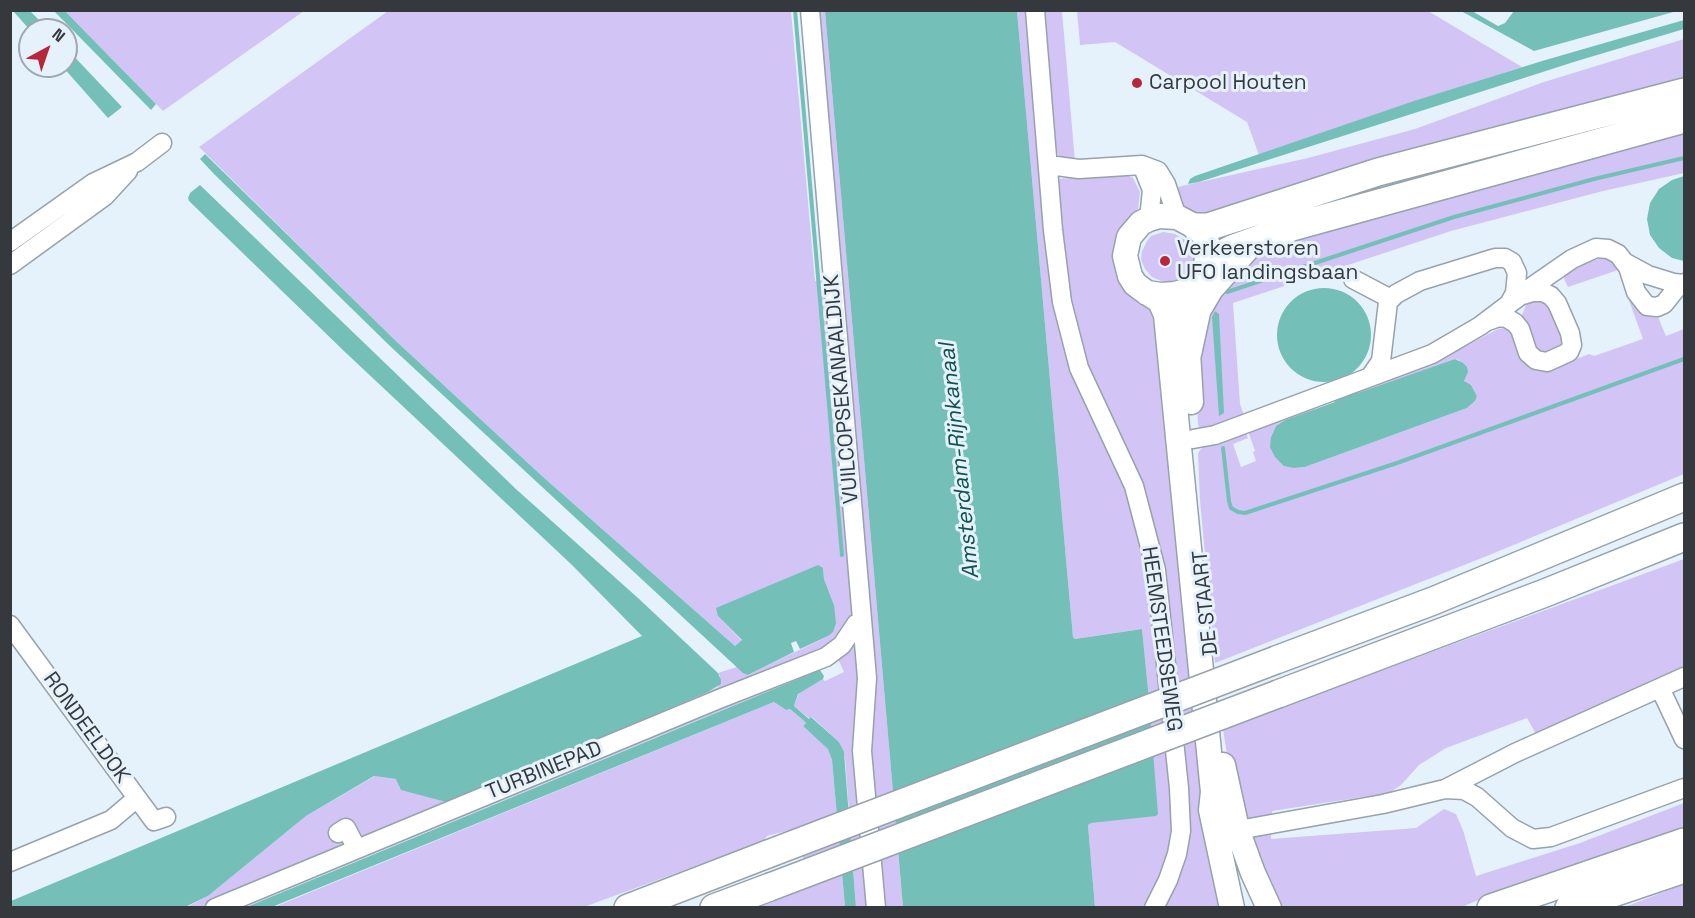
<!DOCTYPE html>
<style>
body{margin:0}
#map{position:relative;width:1695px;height:918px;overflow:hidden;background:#e5f2fc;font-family:"Space Grotesk",sans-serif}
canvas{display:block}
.frame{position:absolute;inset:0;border:12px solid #35393d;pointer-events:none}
.north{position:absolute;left:18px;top:18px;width:60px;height:60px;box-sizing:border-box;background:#e5f2fc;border:2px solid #9fa8b0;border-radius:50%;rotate:40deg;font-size:16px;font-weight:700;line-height:24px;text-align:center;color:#35393d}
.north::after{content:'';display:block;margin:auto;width:21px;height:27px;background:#b82739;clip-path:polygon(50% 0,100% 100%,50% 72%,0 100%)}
</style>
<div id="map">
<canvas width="1695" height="918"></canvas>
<div class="frame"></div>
<div class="north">N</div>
</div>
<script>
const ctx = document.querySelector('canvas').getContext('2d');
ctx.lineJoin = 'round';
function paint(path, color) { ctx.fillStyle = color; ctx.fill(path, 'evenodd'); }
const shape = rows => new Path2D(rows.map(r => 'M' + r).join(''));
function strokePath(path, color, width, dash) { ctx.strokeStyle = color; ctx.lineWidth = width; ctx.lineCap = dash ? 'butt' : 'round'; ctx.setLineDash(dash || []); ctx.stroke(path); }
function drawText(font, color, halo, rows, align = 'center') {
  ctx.font = font + ' "Space Grotesk",sans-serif'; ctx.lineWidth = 6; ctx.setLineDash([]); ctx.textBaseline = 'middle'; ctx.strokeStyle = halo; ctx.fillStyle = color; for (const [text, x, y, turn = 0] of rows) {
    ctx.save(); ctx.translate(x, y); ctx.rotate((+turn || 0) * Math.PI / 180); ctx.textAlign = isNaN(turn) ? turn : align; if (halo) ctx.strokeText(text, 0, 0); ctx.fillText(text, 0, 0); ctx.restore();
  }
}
paint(shape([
 [65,11,304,11,163,111],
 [388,11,791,11,815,281,828,280,855,607,844,630,858,629,871,907,856,907,845,757,839,742,812,717,810,719,794,706,799,693,823,679,825,681,844,672,838,659,820,667,820,670,244,907,185,908,208,896,306,816,375,776,396,779,450,803,708,692,718,687,720,676,718,673,737,667,748,675,828,636,834,605,824,579,823,568,718,616,742,641,735,646,542,476,397,342,199,147],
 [814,11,825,11,903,907,886,907,877,865],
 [1017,11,1029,11,1049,246,1150,561,1175,844,1148,907,1095,907,1088,825,1152,755,1148,689,1142,629,1075,639,1073,637],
 [1040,11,1062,11,1075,162,1061,158,1052,147],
 [1077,11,1428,11,1522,67,1259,155,1247,122,1115,42,1080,45],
 [1684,39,1684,84,1201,215,1191,212,1180,202,1173,188,1308,158,1415,129,1544,82],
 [1684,127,1684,173,1603,191,1451,231,1233,303,1240,404,1245,418,1214,429,1201,429,1198,425,1195,353,1204,310,1264,247],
 [1118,174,1125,174,1133,178,1140,192,1138,209,1120,232,1115,244,1113,256,1115,271,1124,287,1148,306,1153,314,1160,336,1227,907,1160,907,1170,890,1181,751,1168,600,1163,570,1093,388,1068,303,1057,179],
 [1163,232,1175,234,1187,241,1196,243,1197,250,1194,266,1187,275,1173,282,1161,281,1152,277,1145,269,1141,260,1142,251,1147,241,1151,236],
 [1605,257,1617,261,1639,311,1647,316,1658,317,1666,336,1684,329,1684,474,1487,556,1215,663,1200,500,1198,454,1200,450,1205,445,1245,429,1248,438,1233,444,1241,467,1256,461,1253,452,1255,451,1247,428,1313,405,1315,409,1285,420,1276,426,1271,437,1294,468,1305,467,1467,408,1475,401,1477,396,1471,385,1465,383,1459,360,1455,359,1358,394,1356,390,1447,356,1498,329,1505,328,1515,333,1517,341,1564,364,1589,354,1594,356,1643,339,1618,270,1568,287,1564,279,1565,273,1571,267],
 [1546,299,1565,344,1554,353,1536,353,1522,315,1526,305,1532,300],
 [1684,559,1684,667,1536,734,1527,718,1446,748,1419,765,1401,785,1389,793,1272,811,1271,839,1416,828,1444,809,1456,814,1463,830,1476,876,1580,843,1684,803,1684,828,1518,883,1462,907,1273,907,1237,819,1223,729],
 [774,702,786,710,790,709,803,720,806,723,803,726,828,748,832,760,845,907,760,907,816,885,790,830,767,836,764,840,736,851,584,907,272,908],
 [1684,884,1684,907,1621,907,1630,905]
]), '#d2c4f5');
paint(shape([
 [13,11,30,11,49,30,30,30],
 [54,11,65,11,156,104,151,110],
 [825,11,1017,11,1073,637,1075,639,1142,629,1148,689,1158,814,1156,816,1091,823,1088,825,1095,907,903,907],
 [1461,11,1472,11,1498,26,1505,23,1514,11,1677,11,1534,51],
 [1684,20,1684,29,1577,61,1199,182,1188,184,1190,179,1195,176,1414,101,1542,61],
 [66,48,122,107,108,118,62,66,66,66],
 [205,154,397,342,542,476,735,646,742,640,718,616,716,608,818,565,823,568,824,579,834,605,836,623,833,632,828,636,800,649,796,641,791,643,794,652,748,675,743,673,391,347,214,174,200,159],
 [1684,176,1684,261,1672,258,1659,248,1650,235,1647,219,1650,203,1659,189,1672,180],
 [200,185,517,490,638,598,718,673,721,680,721,684,708,692,450,803,401,790,396,779,374,776,306,816,208,896,185,907,11,908,11,901,642,636,572,565,345,352,189,201,188,198,190,193],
 '1277 335a47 47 0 1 1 94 0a47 47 0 1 1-94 0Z',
 [1215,311,1219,314,1224,413,1219,416,1212,317],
 [1455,359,1463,363,1467,367,1468,372,1464,381,1471,385,1477,396,1475,401,1467,408,1305,467,1294,468,1284,466,1275,457,1270,447,1271,437,1276,426,1285,420,1335,402,1334,400,1356,390,1358,393],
 [820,670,824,676,823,679,798,694,794,706,809,719,811,717,839,742,844,752,856,907,845,907,832,760,828,749,803,726,806,723,803,720,790,709,786,710,774,702,272,907,244,908]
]), '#74c0b9');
strokePath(shape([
 [795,10,842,555],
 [1227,292,1454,217,1594,179,1684,158],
 [1223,448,1229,501,1231,508,1238,512,1245,513,1397,463,1684,359]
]), '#74c0b9', 4);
const minor = shape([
 [810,10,867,678,862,751,876,908],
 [1035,10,1053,230,1062,302,1079,368,1134,486,1156,570,1179,788,1181,831,1177,854,1168,880,1154,908],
 [1049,165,1079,169,1142,165,1158,171,1166,184,1177,217],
 [1142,165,1152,190,1149,219],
 [10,242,93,183,137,162,162,143],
 [1624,262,1648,275,1674,283,1683,284],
 [10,265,105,196,128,171],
 [1353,279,1391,299],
 [1488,321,1499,317,1507,318,1515,323,1520,329,1528,353,1536,360,1547,362,1569,352,1572,345,1570,333,1557,303,1551,296,1543,292,1533,292,1523,295],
 [1370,377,1381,361,1388,302,1396,294,1420,281,1495,258,1505,258,1512,262,1517,273,1515,293,1509,304],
 [1193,439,1215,435,1432,354,1480,326,1533,286,1572,259,1596,248,1608,249,1618,254,1628,267,1636,292,1647,306,1657,307,1664,304,1676,289,1684,283],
 [10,625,154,821,166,817],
 [1660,688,1684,739],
 [1445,789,1464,790,1477,797,1512,828,1533,839,1551,837,1684,788],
 [1227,832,1383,804,1445,789,1515,753,1684,677],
 [338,833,346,828,357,849],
 [10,862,111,820,137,798],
 [215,908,719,699,826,657,842,645,856,624,862,622]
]);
const major = shape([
 [1183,292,1182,332,1188,352,1191,402],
 [1147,293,1161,295,1175,294,1183,292,1200,280,1208,261,1208,245,1203,233,1196,227,1177,217,1159,216,1149,219,1141,223,1129,237,1125,256,1130,276,1135,284,1143,290,1160,301,1166,315,1213,792,1211,810,1232,908],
 [1223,765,1237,829,1253,873,1269,908]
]);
const highway = shape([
 [1196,227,1208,227,1378,172,1684,92],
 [1208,261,1232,249,1292,227,1684,119],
 [1188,352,1197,310,1210,288,1245,249],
 [1276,660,1433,601,1684,497],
 [1278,694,1545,593,1684,537],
 [628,908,768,854],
 [714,908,770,887],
 [1491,908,1684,842],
 [1569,908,1684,869]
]);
strokePath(minor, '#96a2ac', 21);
strokePath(major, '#96a2ac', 27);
strokePath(highway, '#96a2ac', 30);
strokePath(minor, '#fff', 18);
strokePath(major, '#fff', 24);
strokePath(highway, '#fff', 27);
const highwayBridge = shape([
 [768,854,1276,660],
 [770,887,1278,694]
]);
strokePath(highwayBridge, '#96a2ac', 30, []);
strokePath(highwayBridge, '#fff', 27);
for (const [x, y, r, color] of [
 [1137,83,6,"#b82739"],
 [1165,261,6,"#b82739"]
]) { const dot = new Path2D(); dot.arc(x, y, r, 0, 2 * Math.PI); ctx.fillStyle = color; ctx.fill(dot); strokePath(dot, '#e5f2fc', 2); }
drawText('21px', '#35393d', '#e5f2fc', [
 ["Carpool Houten",1149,83],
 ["Verkeerstoren",1177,249],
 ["UFO landingsbaan",1177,273]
], 'left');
drawText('21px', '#35393d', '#e5f2fc', [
 ["VUILCOPSEKANAALDIJK",842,389,-95],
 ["DE STAART",1206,603,-96],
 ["HEEMSTEEDSEWEG",1161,639,82],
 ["RONDEELDOK",86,728,54],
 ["TURBINEPAD",544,771,-22]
]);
drawText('italic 22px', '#0f524e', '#e5f2fc', [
 ["Amsterdam-Rijnkanaal",960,461,-96]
]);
</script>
